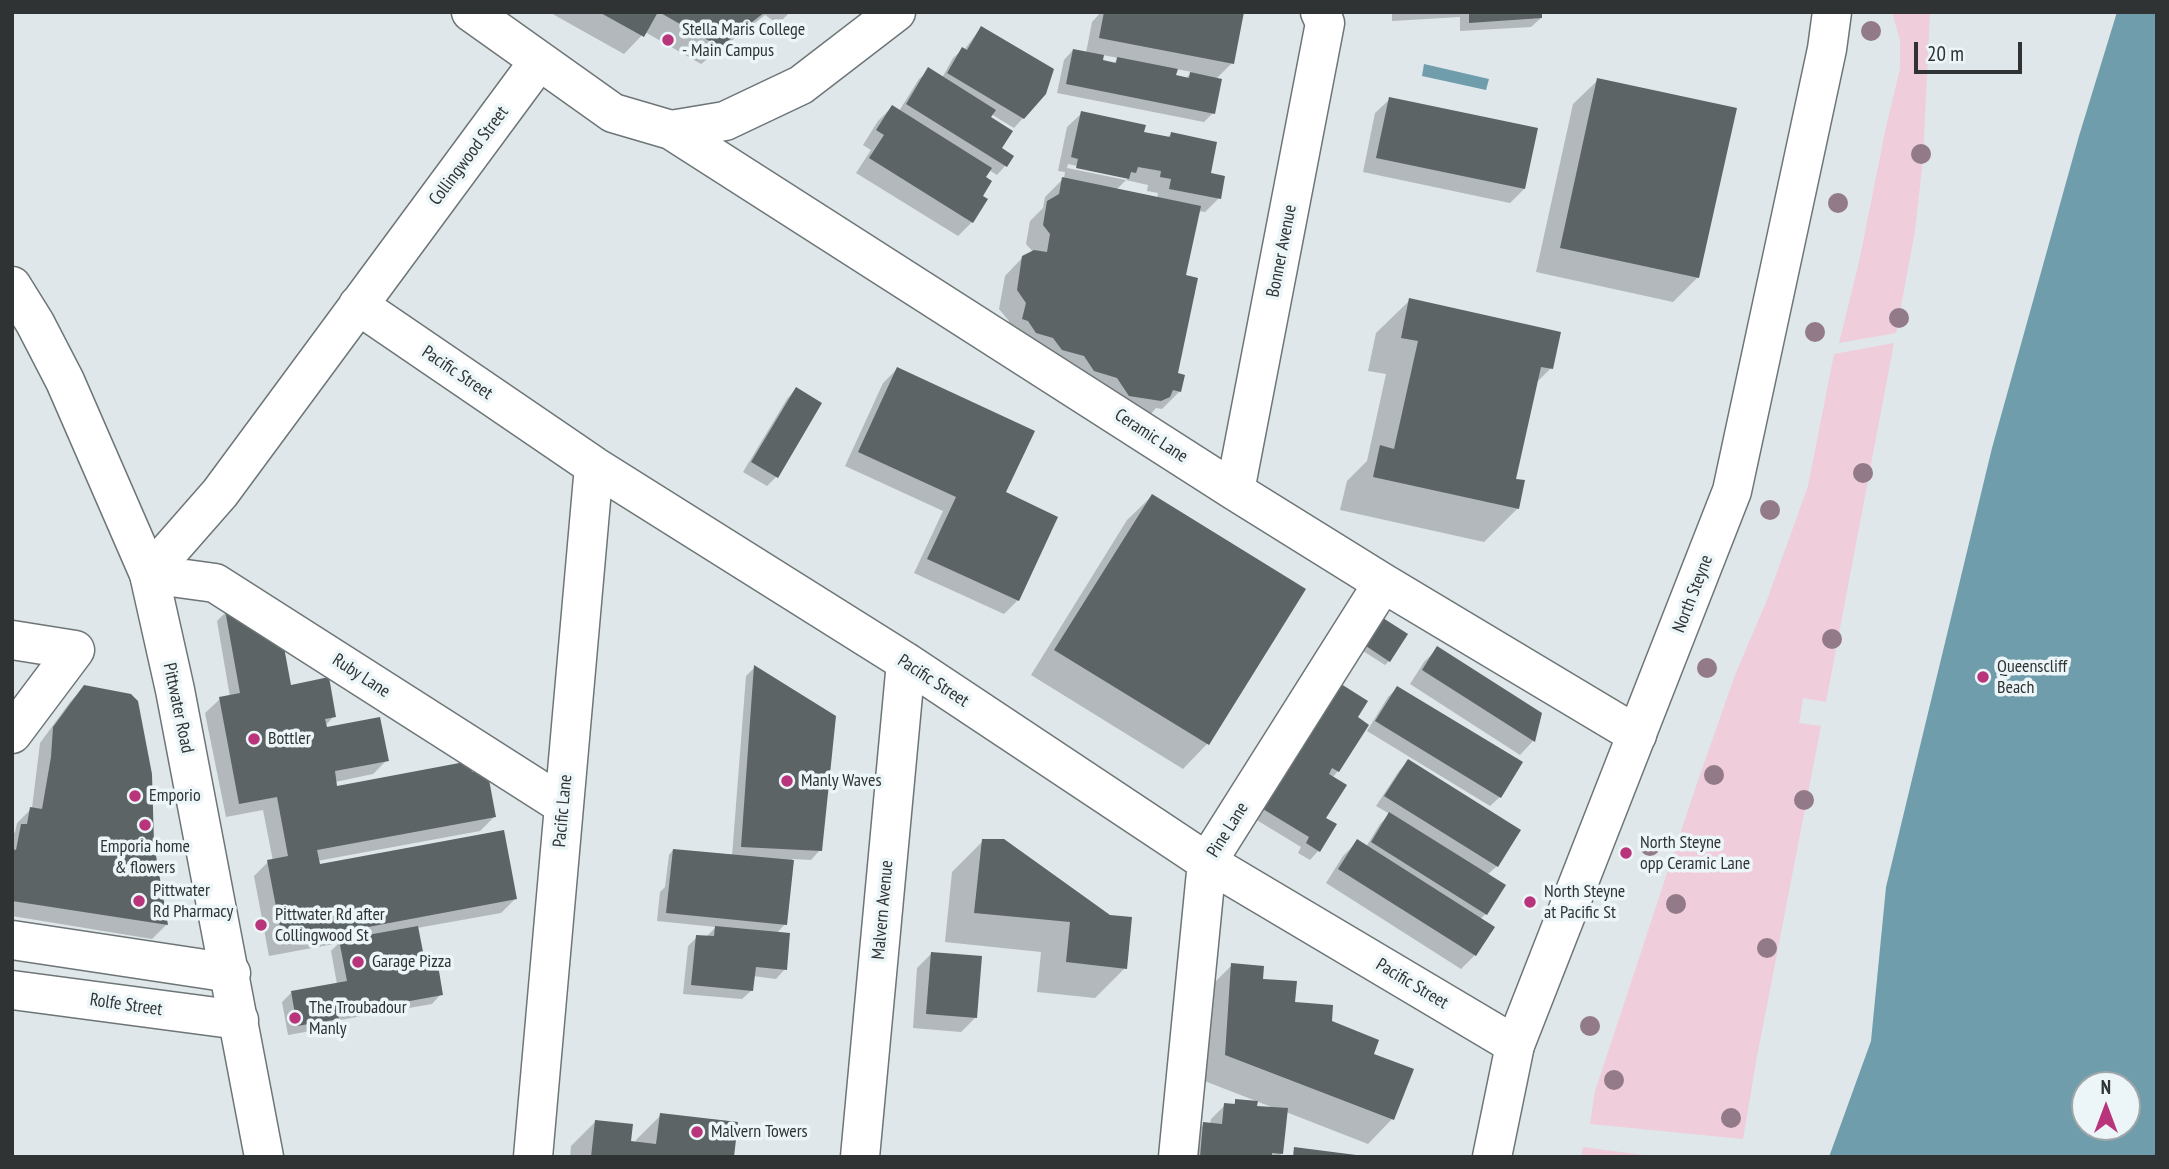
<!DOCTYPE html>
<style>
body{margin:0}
#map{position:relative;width:2169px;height:1169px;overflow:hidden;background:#dfe7ea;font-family:"PT Sans Narrow",sans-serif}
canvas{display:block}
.frame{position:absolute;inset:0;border:14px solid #2f3334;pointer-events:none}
.north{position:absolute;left:2071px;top:1071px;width:70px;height:70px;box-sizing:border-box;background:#ecf5f8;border:2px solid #a0a7aa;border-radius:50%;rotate:0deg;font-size:19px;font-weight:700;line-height:28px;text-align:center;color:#2f3334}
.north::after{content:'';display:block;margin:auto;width:24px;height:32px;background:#b9357b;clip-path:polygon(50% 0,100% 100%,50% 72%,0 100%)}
.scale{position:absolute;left:1914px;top:42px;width:108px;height:32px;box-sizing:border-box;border:4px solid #2f3334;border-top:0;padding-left:9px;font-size:21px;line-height:24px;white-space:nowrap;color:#2f3334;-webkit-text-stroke:5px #ecf5f8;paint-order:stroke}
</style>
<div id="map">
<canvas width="2169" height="1169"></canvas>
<div class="frame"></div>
<div class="north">N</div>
<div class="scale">20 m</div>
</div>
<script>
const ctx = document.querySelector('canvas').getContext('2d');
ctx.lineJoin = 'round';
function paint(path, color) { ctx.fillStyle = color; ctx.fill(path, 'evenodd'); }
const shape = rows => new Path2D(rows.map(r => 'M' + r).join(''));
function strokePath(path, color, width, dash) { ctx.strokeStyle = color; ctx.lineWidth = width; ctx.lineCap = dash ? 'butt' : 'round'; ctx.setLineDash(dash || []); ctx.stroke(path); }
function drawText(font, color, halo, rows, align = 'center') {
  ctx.font = font + ' "PT Sans Narrow",sans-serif'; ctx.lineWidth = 7; ctx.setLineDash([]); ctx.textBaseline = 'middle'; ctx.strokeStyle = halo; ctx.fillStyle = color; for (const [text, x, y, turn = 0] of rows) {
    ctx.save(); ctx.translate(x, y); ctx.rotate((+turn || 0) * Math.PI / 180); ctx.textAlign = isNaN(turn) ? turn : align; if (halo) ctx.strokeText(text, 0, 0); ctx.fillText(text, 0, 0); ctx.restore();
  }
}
paint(shape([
 [1892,12,1930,12,1923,159,1915,231,1896,333,1839,343,1859,262,1886,127,1900,69,1900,40],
 [1894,343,1826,702,1803,698,1799,723,1821,726,1756,1062,1743,1139,1590,1124,1595,1091,1694,792,1735,675,1767,600,1808,486,1834,354],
 [1583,1147,1658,1157,1581,1157]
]), '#efcddb');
paint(shape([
 [2117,12,2157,12,2157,1157,1829,1157,1871,1041,1886,887,1992,448,2079,136],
 [2085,1085,2127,1085,2127,1127,2085,1127],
 [1424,64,1489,79,1486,90,1422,76]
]), '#709dab');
paint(shape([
 [549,12,790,12,778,24,765,15,701,64,645,32,624,54],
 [1101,12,1242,12,1232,63,1216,79,1213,113,1204,122,1057,93,1064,60,1073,50,1086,53,1092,22],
 [1102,55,1119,58,1113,64,1101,61],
 [1176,69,1192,72,1185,79,1174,77],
 [1392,12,1540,12,1541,18,1531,27,1460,31,1460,17,1392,21],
 [981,28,1023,118,1014,128,991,114,989,117,1006,165,997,175,989,170,984,178,972,222,958,236,856,173,871,150,863,145,878,121,892,107,899,111,919,79,929,70,942,78,953,58,963,49,964,50],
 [1598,80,1698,277,1673,302,1536,272,1573,104],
 [1390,99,1524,189,1510,203,1363,172,1375,113],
 [1082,113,1142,133,1167,138,1171,134,1209,175,1219,198,1205,212,1198,211,1184,277,1176,375,1180,391,1162,409,1156,408,1150,415,1005,337,1009,321,999,309,1005,276,1023,257,1033,252,1026,244,1030,221,1043,208,1045,197,1064,178,1065,172,1058,171,1067,127],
 [1068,164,1129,177,1126,180,1067,168],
 [1126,180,1148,185,1147,191,1158,193,1157,199,1116,190],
 [1410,300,1551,368,1535,384,1514,480,1518,508,1484,542,1340,510,1347,481,1367,461,1386,374,1368,371,1376,333],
 [897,369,1004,493,1018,600,1004,614,914,573,943,511,845,466,883,383],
 [796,389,776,477,767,486,743,472,787,399],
 [1152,496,1304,590,1207,744,1183,769,1031,675,1127,520],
 [226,612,289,686,334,716,325,726,387,760,373,774,335,782,336,788,471,774,494,817,480,831,317,861,318,866,515,899,501,913,417,928,424,969,441,994,432,1004,334,1021,328,1028,288,1035,282,1002,292,992,337,984,331,951,339,943,269,956,254,876,268,862,273,861,263,810,226,817,205,713,220,699,230,697,217,621],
 [1379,625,1389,661,1385,665,1363,651],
 [1438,648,1540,714,1533,741,1520,755,1410,684,1424,662],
 [755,667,820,850,811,860,792,859,785,924,776,934,785,969,776,979,753,976,752,990,742,999,683,994,688,946,697,937,706,937,716,927,657,921,660,892,665,887,669,855,673,850,732,856,746,676],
 [84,687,152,845,166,925,152,939,12,916,12,835,15,832,17,823,32,808,40,743,70,702],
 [1397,688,1500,797,1490,806,1367,731,1388,697],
 [1321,713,1356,716,1338,771,1332,778,1319,850,1310,860,1298,853,1301,847,1255,819],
 [1408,761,1497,866,1487,875,1486,914,1480,919,1475,955,1461,969,1326,883,1343,856,1357,842,1366,847,1380,824,1390,814,1376,806,1399,771],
 [983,841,1125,968,1095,998,1037,992,1041,952,945,942,952,872],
 [931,954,975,1018,961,1032,913,1028,917,968],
 [1232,965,1261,980,1293,1003,1330,1023,1372,1055,1392,1119,1368,1144,1286,1112,1282,1153,1278,1157,1188,1157,1190,1138,1204,1124,1210,1124,1211,1119,1225,1105,1232,1106,1236,1101,1255,1107,1274,1108,1202,1080,1207,990],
 [661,1115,732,1157,570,1157,571,1146,595,1122,629,1142,636,1143,636,1140]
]), '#0003');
paint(shape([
 [599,12,658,12,644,37],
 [659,12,765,12,720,47],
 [1104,12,1244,12,1234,64,1099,38],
 [1469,12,1542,12,1542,18,1469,23],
 [981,26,1054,69,1046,94,1024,119,947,73,962,47,967,50],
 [1073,49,1104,55,1103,60,1116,63,1117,57,1178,69,1176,75,1189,78,1190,72,1222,79,1215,114,1066,84],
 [928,67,996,110,991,117,1013,131,1002,148,1014,156,1007,167,906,104],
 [1597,78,1737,108,1699,278,1560,248],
 [1389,97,1538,128,1525,189,1376,158],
 [892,105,992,168,986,177,992,181,983,196,988,199,973,223,869,158,884,135,876,130],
 [1081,111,1146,125,1144,132,1170,137,1171,132,1217,142,1211,173,1225,176,1221,199,1169,189,1171,179,1160,177,1161,171,1138,167,1136,173,1131,172,1129,179,1076,168,1078,159,1071,157],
 [1062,177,1201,206,1186,275,1198,278,1178,373,1185,375,1181,392,1173,390,1170,397,1161,401,1129,396,1117,378,1094,371,1084,356,1062,350,1053,338,1036,333,1028,321,1022,319,1026,303,1017,290,1022,256,1034,250,1047,252,1050,234,1043,225,1047,201,1059,194],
 [1409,298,1561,332,1553,369,1541,367,1516,479,1525,480,1519,509,1373,477,1380,445,1394,449,1418,341,1401,338],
 [897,367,1035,431,1006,492,1058,517,1019,601,927,559,956,497,858,452],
 [796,387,822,403,778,478,751,462],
 [1152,494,1306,589,1209,745,1054,650],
 [225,610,281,631,291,685,329,677,336,717,325,719,327,727,380,717,389,761,335,771,337,786,470,761,472,772,487,769,496,817,317,850,320,864,504,830,517,899,283,943,267,860,288,856,277,797,239,804,219,697,240,693],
 [1383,618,1408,634,1390,662,1366,646],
 [1437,646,1542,713,1535,742,1422,670],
 [754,665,836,716,822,851,741,847],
 [1341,684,1368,701,1358,717,1369,725,1339,772,1332,768,1329,774,1347,785,1326,818,1337,824,1320,852,1306,843,1309,837,1263,809],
 [84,685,131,694,138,701,152,774,154,844,168,925,12,901,12,849,16,850,21,824,27,824,30,807,42,809,51,757,53,727],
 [1397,686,1523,762,1501,798,1375,721],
 [1408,759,1521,830,1498,867,1384,796],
 [1389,812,1506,885,1487,915,1371,842],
 [982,839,1004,839,1110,915,1132,917,1127,969,1066,962,1070,922,974,913],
 [1357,839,1495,927,1476,956,1338,869],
 [673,849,794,860,787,925,666,913],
 [418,926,426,967,438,965,443,995,338,1014,339,1019,297,1026,291,991,347,981,339,940],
 [715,926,790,933,787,970,756,967,753,991,691,985,696,935,714,936],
 [931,952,982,956,977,1018,926,1014],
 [1231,963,1264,966,1263,979,1297,981,1295,1002,1333,1005,1332,1021,1379,1040,1374,1054,1414,1069,1394,1120,1225,1055],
 [1235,1099,1258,1101,1257,1106,1288,1108,1283,1154,1272,1153,1272,1157,1200,1157,1203,1122,1222,1124,1224,1103,1235,1104],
 [660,1113,738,1122,734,1157,591,1157,595,1120,633,1124,631,1141,656,1144],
 [1294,1147,1356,1155,1356,1157,1293,1157]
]), '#5c6466');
const street = shape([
 [471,12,613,113,671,130,725,121,801,85,896,12],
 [671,130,1235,491,1383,583,1637,735],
 [358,305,594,466,906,662,1207,862,1515,1045],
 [1235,491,1325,23,1320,12],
 [149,574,220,493,539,61],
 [149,574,215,583,563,805],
 [12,640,75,650,12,734],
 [12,940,231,973],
 [12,990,239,1020],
 [533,1157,594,466],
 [860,1157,906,662],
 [1178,1157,1207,862,1383,583]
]);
const secondary = shape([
 [1492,1157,1515,1045,1732,491,1827,49,1832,12]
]);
const primary = shape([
 [12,286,35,323,65,381,149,574,175,690,264,1157]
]);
strokePath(street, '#6d7577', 41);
strokePath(secondary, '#6d7577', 41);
strokePath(primary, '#6d7577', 41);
strokePath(street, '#fff', 38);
strokePath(secondary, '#fff', 38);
strokePath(primary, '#fff', 38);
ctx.fillStyle = '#927a89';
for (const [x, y] of [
 [1871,31],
 [1921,154],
 [1838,203],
 [1899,318],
 [1815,332],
 [1863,473],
 [1770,510],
 [1832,639],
 [1707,668],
 [1714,775],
 [1804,800],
 [1650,846],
 [1676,904],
 [1767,948],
 [1590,1026],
 [1614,1080],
 [1731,1118]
]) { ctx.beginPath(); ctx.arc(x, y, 10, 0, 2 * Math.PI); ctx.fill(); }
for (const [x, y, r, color] of [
 [668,40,7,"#b9357b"],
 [1983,677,7,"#b9357b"],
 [254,739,7,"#b9357b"],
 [787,781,7,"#b9357b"],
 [135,796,7,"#b9357b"],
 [145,825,7,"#b9357b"],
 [1626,853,7,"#b9357b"],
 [139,901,7,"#b9357b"],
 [1530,902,7,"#b9357b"],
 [261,925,7,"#b9357b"],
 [358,962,7,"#b9357b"],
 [295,1018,7,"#b9357b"],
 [697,1132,7,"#b9357b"]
]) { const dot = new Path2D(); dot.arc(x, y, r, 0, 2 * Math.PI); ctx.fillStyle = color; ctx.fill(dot); strokePath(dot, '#ecf5f8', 2.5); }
drawText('18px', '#2f3334', '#ecf5f8', [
 ["Stella Maris College",682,30],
 ["- Main Campus",682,51],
 ["Queenscliff",1997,667],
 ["Beach",1997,688],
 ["Bottler",268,739],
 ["Manly Waves",801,781],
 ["Emporio",149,796],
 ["North Steyne",1640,843],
 ["opp Ceramic Lane",1640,864],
 ["Emporia home",145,847,"center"],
 ["& flowers",145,868,"center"],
 ["Pittwater",153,891],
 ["Rd Pharmacy",153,912],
 ["North Steyne",1544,892],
 ["at Pacific St",1544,913],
 ["Pittwater Rd after",275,915],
 ["Collingwood St",275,936],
 ["Garage Pizza",372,962],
 ["The Troubadour",309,1008],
 ["Manly",309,1029],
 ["Malvern Towers",711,1132]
], 'left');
drawText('18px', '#2f3334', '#ecf5f8', [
 ["Collingwood Street",469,156,-53],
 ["Bonner Avenue",1282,251,-79],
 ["Pacific Street",457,373,34],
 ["Ceramic Lane",1151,436,33],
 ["North Steyne",1693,594,-69],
 ["Ruby Lane",361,676,33],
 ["Pacific Street",933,681,33],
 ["Pittwater Road",178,708,78],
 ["Pacific Lane",563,811,-85],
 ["Pine Lane",1228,830,-58],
 ["Malvern Avenue",883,910,-85],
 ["Pacific Street",1412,984,31],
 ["Rolfe Street",126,1005,8]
]);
</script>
